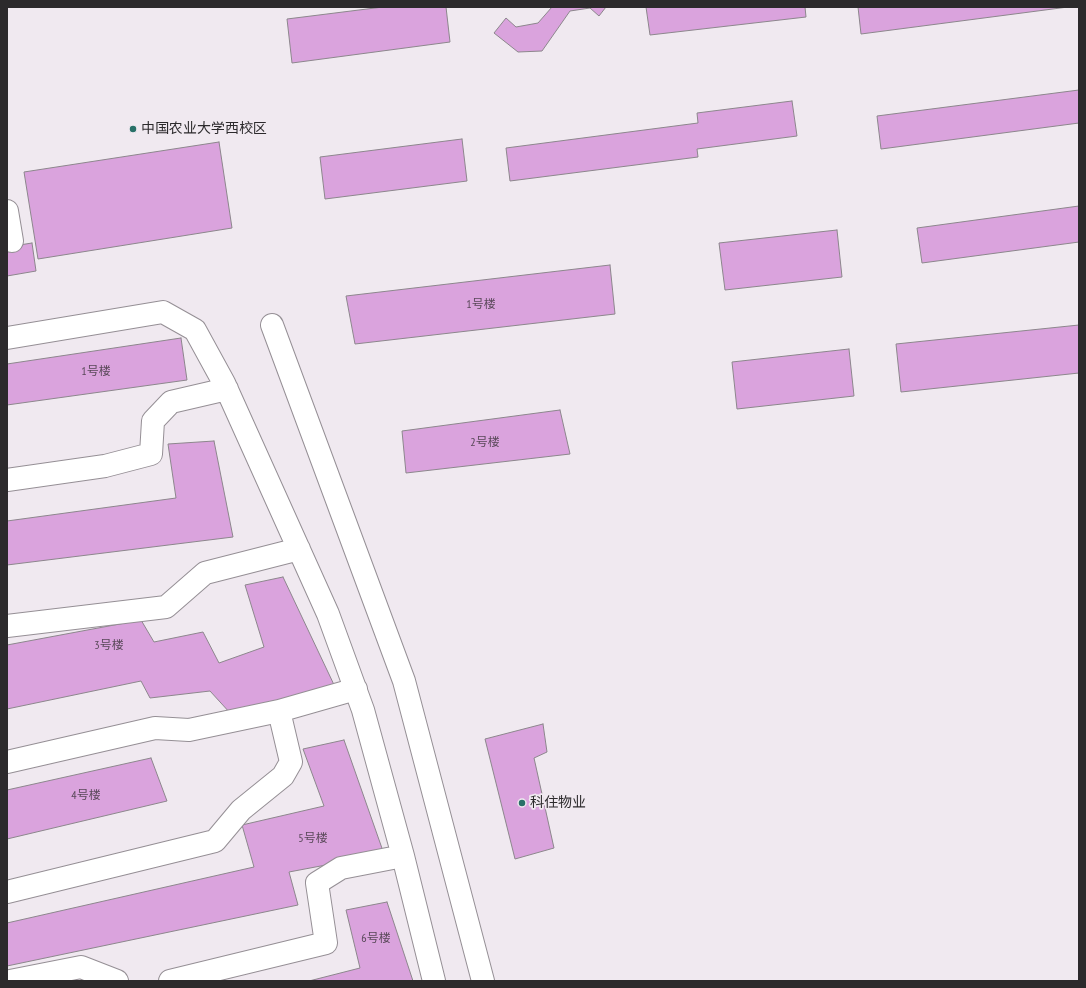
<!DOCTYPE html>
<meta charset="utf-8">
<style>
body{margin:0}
#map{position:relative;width:1086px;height:988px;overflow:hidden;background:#f0e9f0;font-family:"PT Sans Narrow",sans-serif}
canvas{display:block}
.frame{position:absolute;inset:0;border:8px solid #2c2a2c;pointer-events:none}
</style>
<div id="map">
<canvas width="1086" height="988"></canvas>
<div class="frame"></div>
</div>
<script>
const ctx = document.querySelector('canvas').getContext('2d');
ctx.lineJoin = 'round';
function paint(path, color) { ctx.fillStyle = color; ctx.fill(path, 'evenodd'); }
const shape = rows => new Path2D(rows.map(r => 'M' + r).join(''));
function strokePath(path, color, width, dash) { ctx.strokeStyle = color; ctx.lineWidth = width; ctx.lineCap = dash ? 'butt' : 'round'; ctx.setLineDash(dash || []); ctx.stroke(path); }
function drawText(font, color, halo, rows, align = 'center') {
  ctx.font = font + ' "PT Sans Narrow","Noto Sans SC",sans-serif'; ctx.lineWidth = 3.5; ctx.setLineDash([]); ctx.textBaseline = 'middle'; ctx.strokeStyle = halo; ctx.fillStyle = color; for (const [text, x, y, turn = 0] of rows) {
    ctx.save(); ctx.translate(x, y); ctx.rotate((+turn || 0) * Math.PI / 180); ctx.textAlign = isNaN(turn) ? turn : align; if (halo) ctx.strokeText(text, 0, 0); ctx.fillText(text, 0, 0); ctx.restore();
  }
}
const building = shape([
 [383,7,446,7,450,42,292,63,287,19,383,7],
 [552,7,606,7,599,16,590,8,570,11,542,51,518,52,494,33,506,18,516,27,538,23,552,7],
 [646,7,805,7,806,17,650,35,646,7],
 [858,7,1068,7,861,34,858,7],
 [1079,90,1079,123,881,149,877,116,1079,90],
 [792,101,797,136,697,149,698,157,510,181,506,148,698,123,697,113,792,101],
 [462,139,467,181,325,199,320,157,462,139],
 [219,142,232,228,38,259,24,172,219,142],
 [1079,206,1079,242,922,263,917,228,1079,206],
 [837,230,842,277,725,290,719,243,837,230],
 [32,243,36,271,7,276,7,247,32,243],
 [610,265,615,314,355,344,346,296,610,265],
 [1079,325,1079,373,901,392,896,344,1079,325],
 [181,338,187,380,7,405,7,364,181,338],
 [849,349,854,396,737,409,732,362,849,349],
 [560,410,570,454,406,473,402,431,560,410],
 [214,441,233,537,7,565,7,521,176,498,168,444,214,441],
 [283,577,336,689,231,714,210,691,150,698,141,681,7,709,7,645,141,620,154,642,203,632,219,663,264,647,245,585,283,577],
 [543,724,547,752,534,758,554,848,515,859,485,739,543,724],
 [344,740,384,854,289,872,298,905,7,966,7,923,254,867,242,825,324,806,303,749,344,740],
 [151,758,167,801,7,839,7,790,151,758],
 [387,902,413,981,309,981,360,968,346,910,387,902]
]);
paint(building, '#daa3dd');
strokePath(building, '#8c868c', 1);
const minor = shape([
 [7,211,12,241],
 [272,325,404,681,483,981],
 [7,338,163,312,195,330,224,383,328,614,363,710,403,856,434,981],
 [7,480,105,466,151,454,153,421,171,402,227,389],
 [7,626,166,607,205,573,299,549],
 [7,762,155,728,189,730,279,711],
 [7,892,215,841,241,810,283,776,291,762,279,711,356,689],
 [10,981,81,967,117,981],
 [170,981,326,943,317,883,341,868,403,856]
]);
strokePath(minor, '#958f95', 24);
strokePath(minor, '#fff', 22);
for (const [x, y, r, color] of [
 [133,129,4,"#287068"],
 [522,803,4,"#287068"]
]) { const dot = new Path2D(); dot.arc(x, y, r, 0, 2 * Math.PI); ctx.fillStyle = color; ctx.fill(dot); strokePath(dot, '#f0e9f0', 1.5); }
drawText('12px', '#584858', null, [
 ["1号楼",481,305],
 ["1号楼",96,372],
 ["2号楼",485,443],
 ["3号楼",109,646],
 ["4号楼",86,796],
 ["5号楼",313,839],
 ["6号楼",376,939]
]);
drawText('14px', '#2c2a2c', '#f0e9f0', [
 ["中国农业大学西校区",141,129],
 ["科住物业",530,803]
], 'left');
</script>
